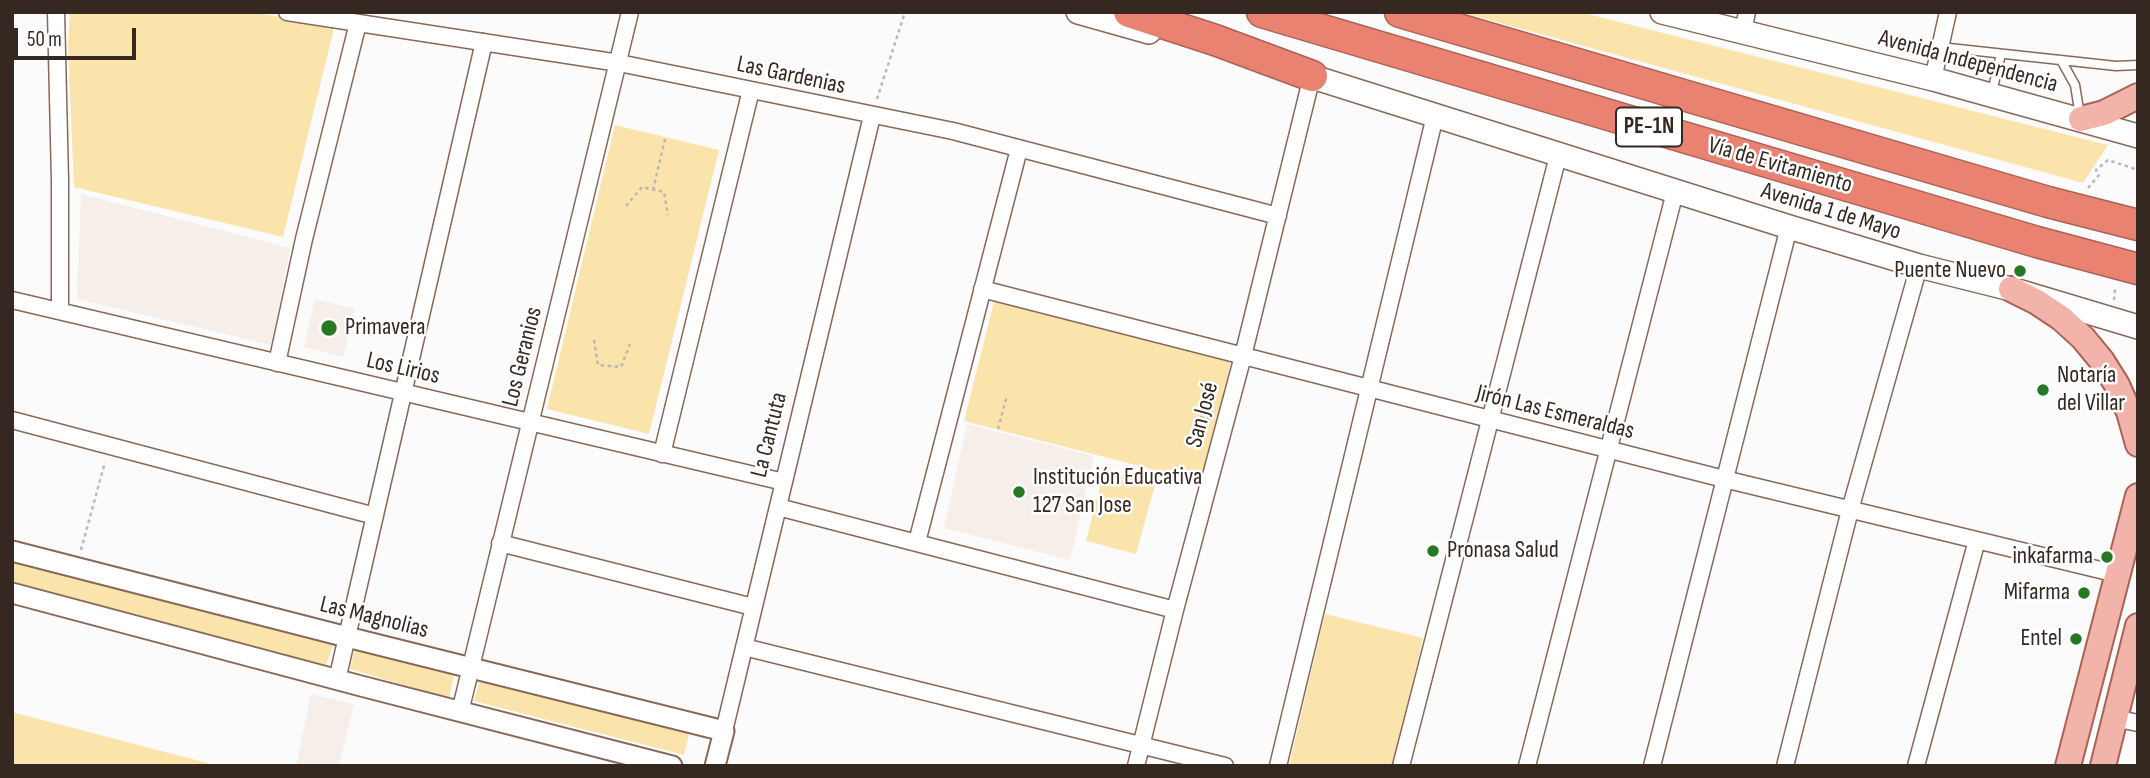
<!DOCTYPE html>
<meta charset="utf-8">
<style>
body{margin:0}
#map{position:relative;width:2150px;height:778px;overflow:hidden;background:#fbfbfb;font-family:"Sofia Sans Condensed",sans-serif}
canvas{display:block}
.frame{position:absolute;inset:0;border:14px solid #352821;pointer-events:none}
.scale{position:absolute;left:14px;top:28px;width:122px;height:32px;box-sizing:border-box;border:4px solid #352821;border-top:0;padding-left:9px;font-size:21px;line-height:24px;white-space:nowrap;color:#352821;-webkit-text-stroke:5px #fff;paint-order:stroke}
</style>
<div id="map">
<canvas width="2150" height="778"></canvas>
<div class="frame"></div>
<div class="scale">50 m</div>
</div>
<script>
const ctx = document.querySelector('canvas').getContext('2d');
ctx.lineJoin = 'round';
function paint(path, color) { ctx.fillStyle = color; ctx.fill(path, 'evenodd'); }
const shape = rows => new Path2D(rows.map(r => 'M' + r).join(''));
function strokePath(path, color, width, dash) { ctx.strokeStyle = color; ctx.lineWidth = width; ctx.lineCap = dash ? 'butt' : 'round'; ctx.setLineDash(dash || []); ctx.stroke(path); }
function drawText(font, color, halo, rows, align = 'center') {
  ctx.font = font + ' "Sofia Sans Condensed",sans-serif'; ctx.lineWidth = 5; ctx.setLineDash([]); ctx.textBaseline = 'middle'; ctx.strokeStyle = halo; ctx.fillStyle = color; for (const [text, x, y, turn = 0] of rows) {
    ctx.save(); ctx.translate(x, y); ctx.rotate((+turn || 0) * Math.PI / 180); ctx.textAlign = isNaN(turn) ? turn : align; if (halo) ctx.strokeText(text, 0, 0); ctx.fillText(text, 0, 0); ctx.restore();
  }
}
paint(shape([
 [81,194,290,248,271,345,77,299],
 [315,299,355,309,343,357,304,347],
 [967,424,1094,456,1070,560,944,528],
 [311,694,354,704,339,766,296,766]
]), '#f6eee9');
paint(shape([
 [70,12,247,12,335,24,283,237,74,187,68,45],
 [1460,12,1580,12,2108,145,2083,183],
 [615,125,719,150,649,434,547,409],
 [995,298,1231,361,1202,482,964,421],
 [1104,471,1155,485,1136,554,1086,541],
 [12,560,334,643,326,665,211,637,12,581],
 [1325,614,1423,638,1393,766,1289,766],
 [356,645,452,671,454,674,449,699,350,669],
 [481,677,690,731,684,755,474,701],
 [12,712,219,766,12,766]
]), '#fbe3ac');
const service = shape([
 [1940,47,2116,66,2138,65],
 [2061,60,2075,85,2080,116],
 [1992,92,2001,54]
]);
const minor = shape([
 [56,12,60,181,60,311],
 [287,12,619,63,953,131,1278,216],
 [1743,32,1747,12],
 [1933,79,1948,12],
 [982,289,1724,479,2117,574],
 [12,300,784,482],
 [277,363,304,239,358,23],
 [12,420,375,516],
 [662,454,751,90],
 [778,507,1175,610],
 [917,542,1019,149],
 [500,543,753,607],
 [744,647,1225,766],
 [337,680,484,42],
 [460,712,630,12],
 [2114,718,2138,723],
 [724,731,872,116],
 [1136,766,1175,610,1243,356,1312,76],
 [1278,766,1435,116],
 [1401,766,1558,156],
 [1527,766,1675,192],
 [1652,766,1789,227],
 [1785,766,1850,510,1919,266],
 [1916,766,1977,540]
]);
const tertiary = shape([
 [12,551,347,637,724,731,715,766],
 [12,593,361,686,672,766]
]);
const secondary = shape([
 [1078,12,1149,32],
 [1662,12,1933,79,2138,136],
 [1297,72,1789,227,1919,266,2011,289,2138,327]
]);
const primary = shape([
 [2081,119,2104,113,2138,96],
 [2011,289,2037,302,2061,318,2083,338,2102,361,2117,385,2129,412,2138,444],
 [2068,766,2138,496],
 [2103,766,2138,626]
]);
const motorway = shape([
 [1129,12,1215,40,1312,76],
 [1262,12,2037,242,2138,269],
 [1400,12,2048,202,2138,225]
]);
strokePath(service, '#886959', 11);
strokePath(minor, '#886959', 19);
strokePath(tertiary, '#886959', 23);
strokePath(secondary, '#886959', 26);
strokePath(primary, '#ab6256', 28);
strokePath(motorway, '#ab6256', 33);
strokePath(shape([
 [877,99,905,12],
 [2088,188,2099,175,2096,170,2108,160,2138,170],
 [653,190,665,139],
 [626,206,642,187,664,192,668,215],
 [2114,300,2115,289],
 [594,340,598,365,621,367,630,344],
 [1200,417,1210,419],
 [998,429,1007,396],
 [81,550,105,462]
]), '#bdb8b6', 2.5, [3.5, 3.5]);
strokePath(service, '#fff', 8);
strokePath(minor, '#fff', 16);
strokePath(tertiary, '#fff', 19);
strokePath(secondary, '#fff', 23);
strokePath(primary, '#f2b4aa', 24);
strokePath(motorway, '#ea8272', 30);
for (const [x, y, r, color] of [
 [2020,271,7,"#257925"],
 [329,328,9,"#257925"],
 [2043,390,7,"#257925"],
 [1019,492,7,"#257925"],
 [1433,551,7,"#257925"],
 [2107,557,7,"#257925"],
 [2084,593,7,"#257925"],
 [2076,639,7,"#257925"]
]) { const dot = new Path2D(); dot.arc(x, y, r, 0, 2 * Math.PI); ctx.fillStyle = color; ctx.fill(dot); strokePath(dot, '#fff', 2.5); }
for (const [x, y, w] of [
 [1649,127,66]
]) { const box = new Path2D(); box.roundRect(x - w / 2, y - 19.5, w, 39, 5); ctx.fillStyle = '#fff'; ctx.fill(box); strokePath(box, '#352821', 2); }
drawText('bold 23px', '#352821', null, [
 ["PE-1N",1649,127]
]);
drawText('24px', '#352821', '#fff', [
 ["Avenida Independencia",1968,62,15],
 ["Las Gardenias",791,76,12],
 ["Vía de Evitamiento",1780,166,16],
 ["Avenida 1 de Mayo",1831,212,17],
 ["Los Geranios",523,357,-76],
 ["Los Lirios",403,369,13],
 ["Jirón Las Esmeraldas",1555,413,14],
 ["San José",1203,415,-75],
 ["La Cantuta",770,435,-76],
 ["Las Magnolias",374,618,14]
]);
drawText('24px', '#352821', '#fff', [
 ["Puente Nuevo",2006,271],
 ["Primavera",345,328,"left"],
 ["Notaría",2057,376,"left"],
 ["del Villar",2057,404,"left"],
 ["Institución Educativa",1033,478,"left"],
 ["127 San Jose",1033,506,"left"],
 ["Pronasa Salud",1447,551,"left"],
 ["inkafarma",2093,557],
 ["Mifarma",2070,593],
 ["Entel",2062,639]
], 'right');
</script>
